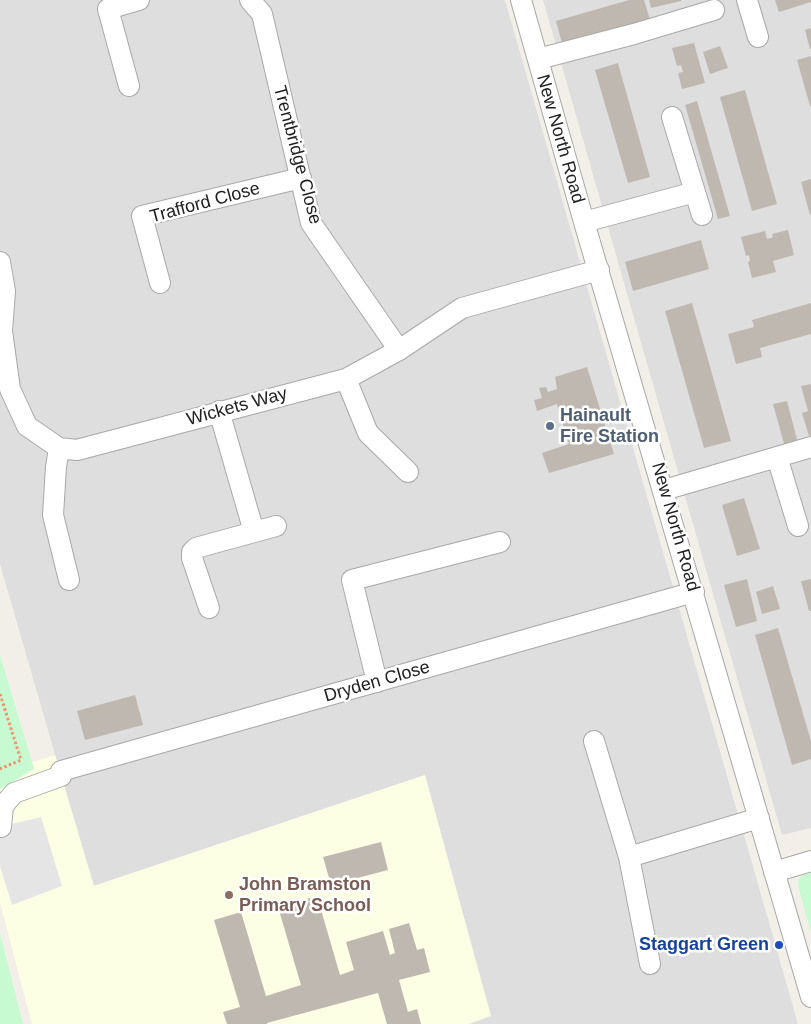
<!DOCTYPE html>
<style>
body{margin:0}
canvas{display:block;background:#f1efe8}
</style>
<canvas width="811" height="1024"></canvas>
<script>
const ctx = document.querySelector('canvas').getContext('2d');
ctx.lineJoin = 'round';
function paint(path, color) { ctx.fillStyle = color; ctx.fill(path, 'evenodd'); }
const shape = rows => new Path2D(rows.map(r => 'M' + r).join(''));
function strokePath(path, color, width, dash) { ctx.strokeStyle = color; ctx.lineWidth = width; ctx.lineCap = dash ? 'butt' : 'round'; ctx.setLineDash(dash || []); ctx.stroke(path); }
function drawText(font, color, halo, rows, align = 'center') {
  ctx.font = font + ' Arial,sans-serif'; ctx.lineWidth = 5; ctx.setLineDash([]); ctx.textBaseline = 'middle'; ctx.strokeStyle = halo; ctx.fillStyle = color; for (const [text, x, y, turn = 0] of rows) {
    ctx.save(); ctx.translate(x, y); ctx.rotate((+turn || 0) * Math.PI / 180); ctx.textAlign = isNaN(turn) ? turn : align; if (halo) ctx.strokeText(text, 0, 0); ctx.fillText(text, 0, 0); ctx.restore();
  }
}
paint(shape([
 [0,0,505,0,798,1024,466,1024,425,775,93,886,0,564],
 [543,0,811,0,811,828,782,835]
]), '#dfdede');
paint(shape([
 [55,755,94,886,425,775,491,1016,469,1024,32,1024,0,903,0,772]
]), '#fcffe4');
paint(shape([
 [0,655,34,769,0,789],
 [811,867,811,933,799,889,798,880],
 [0,934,23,1024,0,1024]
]), '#c7fad0');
paint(shape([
 [41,817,62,886,12,905,0,866,0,827]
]), '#e5e5e5');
paint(shape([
 [629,0,644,0,651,23,563,47,556,21],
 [649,0,681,0,681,1,651,8],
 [775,0,811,0,811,2,779,12],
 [811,28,811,49,810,49,805,30],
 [694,43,705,83,682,89,678,73,683,72,681,65,677,66,672,48],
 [720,46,728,68,710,74,703,52],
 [811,56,811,106,810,106,797,60],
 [618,63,650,177,628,183,595,70],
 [745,90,777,204,752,211,720,97],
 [697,101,730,216,718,219,685,105],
 [811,179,811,214,810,215,801,182],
 [788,230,794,255,773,261,776,272,752,278,748,262,750,261,749,255,746,256,741,237,765,231,767,239,773,237,772,234],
 [701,240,709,269,633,291,625,262],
 [692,303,731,441,704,448,665,311],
 [811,303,811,334,760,348,762,357,736,364,728,334,754,327,752,320],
 [587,367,614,454,549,473,542,453,569,444,557,404,537,411,534,400,542,398,539,388,546,387,548,392,557,389,555,377],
 [811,384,811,436,809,436,802,413,808,411,801,386],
 [787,401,799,447,786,451,773,404],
 [744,498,760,549,737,556,722,505],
 [747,579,757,621,736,627,724,585],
 [811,579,811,611,809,611,801,581],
 [773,586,780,609,762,614,756,592],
 [778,628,811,741,811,759,792,765,755,635],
 [135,695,143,725,85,740,77,711],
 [381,842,388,870,331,885,323,857],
 [317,896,340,975,354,970,346,942,383,931,390,955,395,953,389,929,409,923,417,950,424,948,430,972,399,980,408,1012,417,1009,421,1024,387,1024,378,993,267,1023,267,1024,227,1024,223,1012,240,1007,214,920,241,912,266,996,301,985,278,907]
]), '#beb8b1');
const minor = shape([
 [250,0,262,14,311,223,399,350],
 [521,0,584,222,811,997],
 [747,0,758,37],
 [538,59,634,34,714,10],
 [129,86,108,9,139,0],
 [672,117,702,215],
 [584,222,695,192],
 [0,262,5,291,2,331,10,389,27,426,59,448,77,450,346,379,399,350,462,308,599,270],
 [160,283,142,216,301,178],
 [346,379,368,433,408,472],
 [219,411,254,532],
 [59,448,56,467,53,515,69,580],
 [777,457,798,526],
 [664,490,811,447],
 [209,608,192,558,192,552,196,548,214,543,276,526],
 [377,682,352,580,500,542],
 [594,741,629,857,650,964],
 [1,827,3,806,14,793,61,776,61,771,694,592],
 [629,857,759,818],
 [774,872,811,861]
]);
strokePath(minor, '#a8a8a8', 22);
strokePath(shape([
 [0,694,21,760,0,769]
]), '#f98d72', 3, [2.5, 2.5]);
strokePath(minor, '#fff', 20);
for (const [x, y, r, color] of [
 [550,426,5,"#5c6f8a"],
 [229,895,5,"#8d6e63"],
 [779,945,5,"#1a4fb4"]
]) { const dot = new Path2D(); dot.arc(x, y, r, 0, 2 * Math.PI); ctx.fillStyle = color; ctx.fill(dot); strokePath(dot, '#fff', 2); }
drawText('18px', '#212121', '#fff', [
 ["New North Road",560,139,74],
 ["Trentbridge Close",297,155,75],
 ["Trafford Close",205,203,-15],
 ["Wickets Way",237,407,-15],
 ["New North Road",675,527,74],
 ["Dryden Close",377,682,-16]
]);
drawText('bold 18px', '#4e5e75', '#fff', [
 ["Hainault",560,416],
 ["Fire Station",560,437]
], 'left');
drawText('bold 18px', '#785e54', '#fff', [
 ["John Bramston",239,885],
 ["Primary School",239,906]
], 'left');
drawText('bold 18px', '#164399', '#fff', [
 ["Staggart Green",769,945]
], 'right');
</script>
